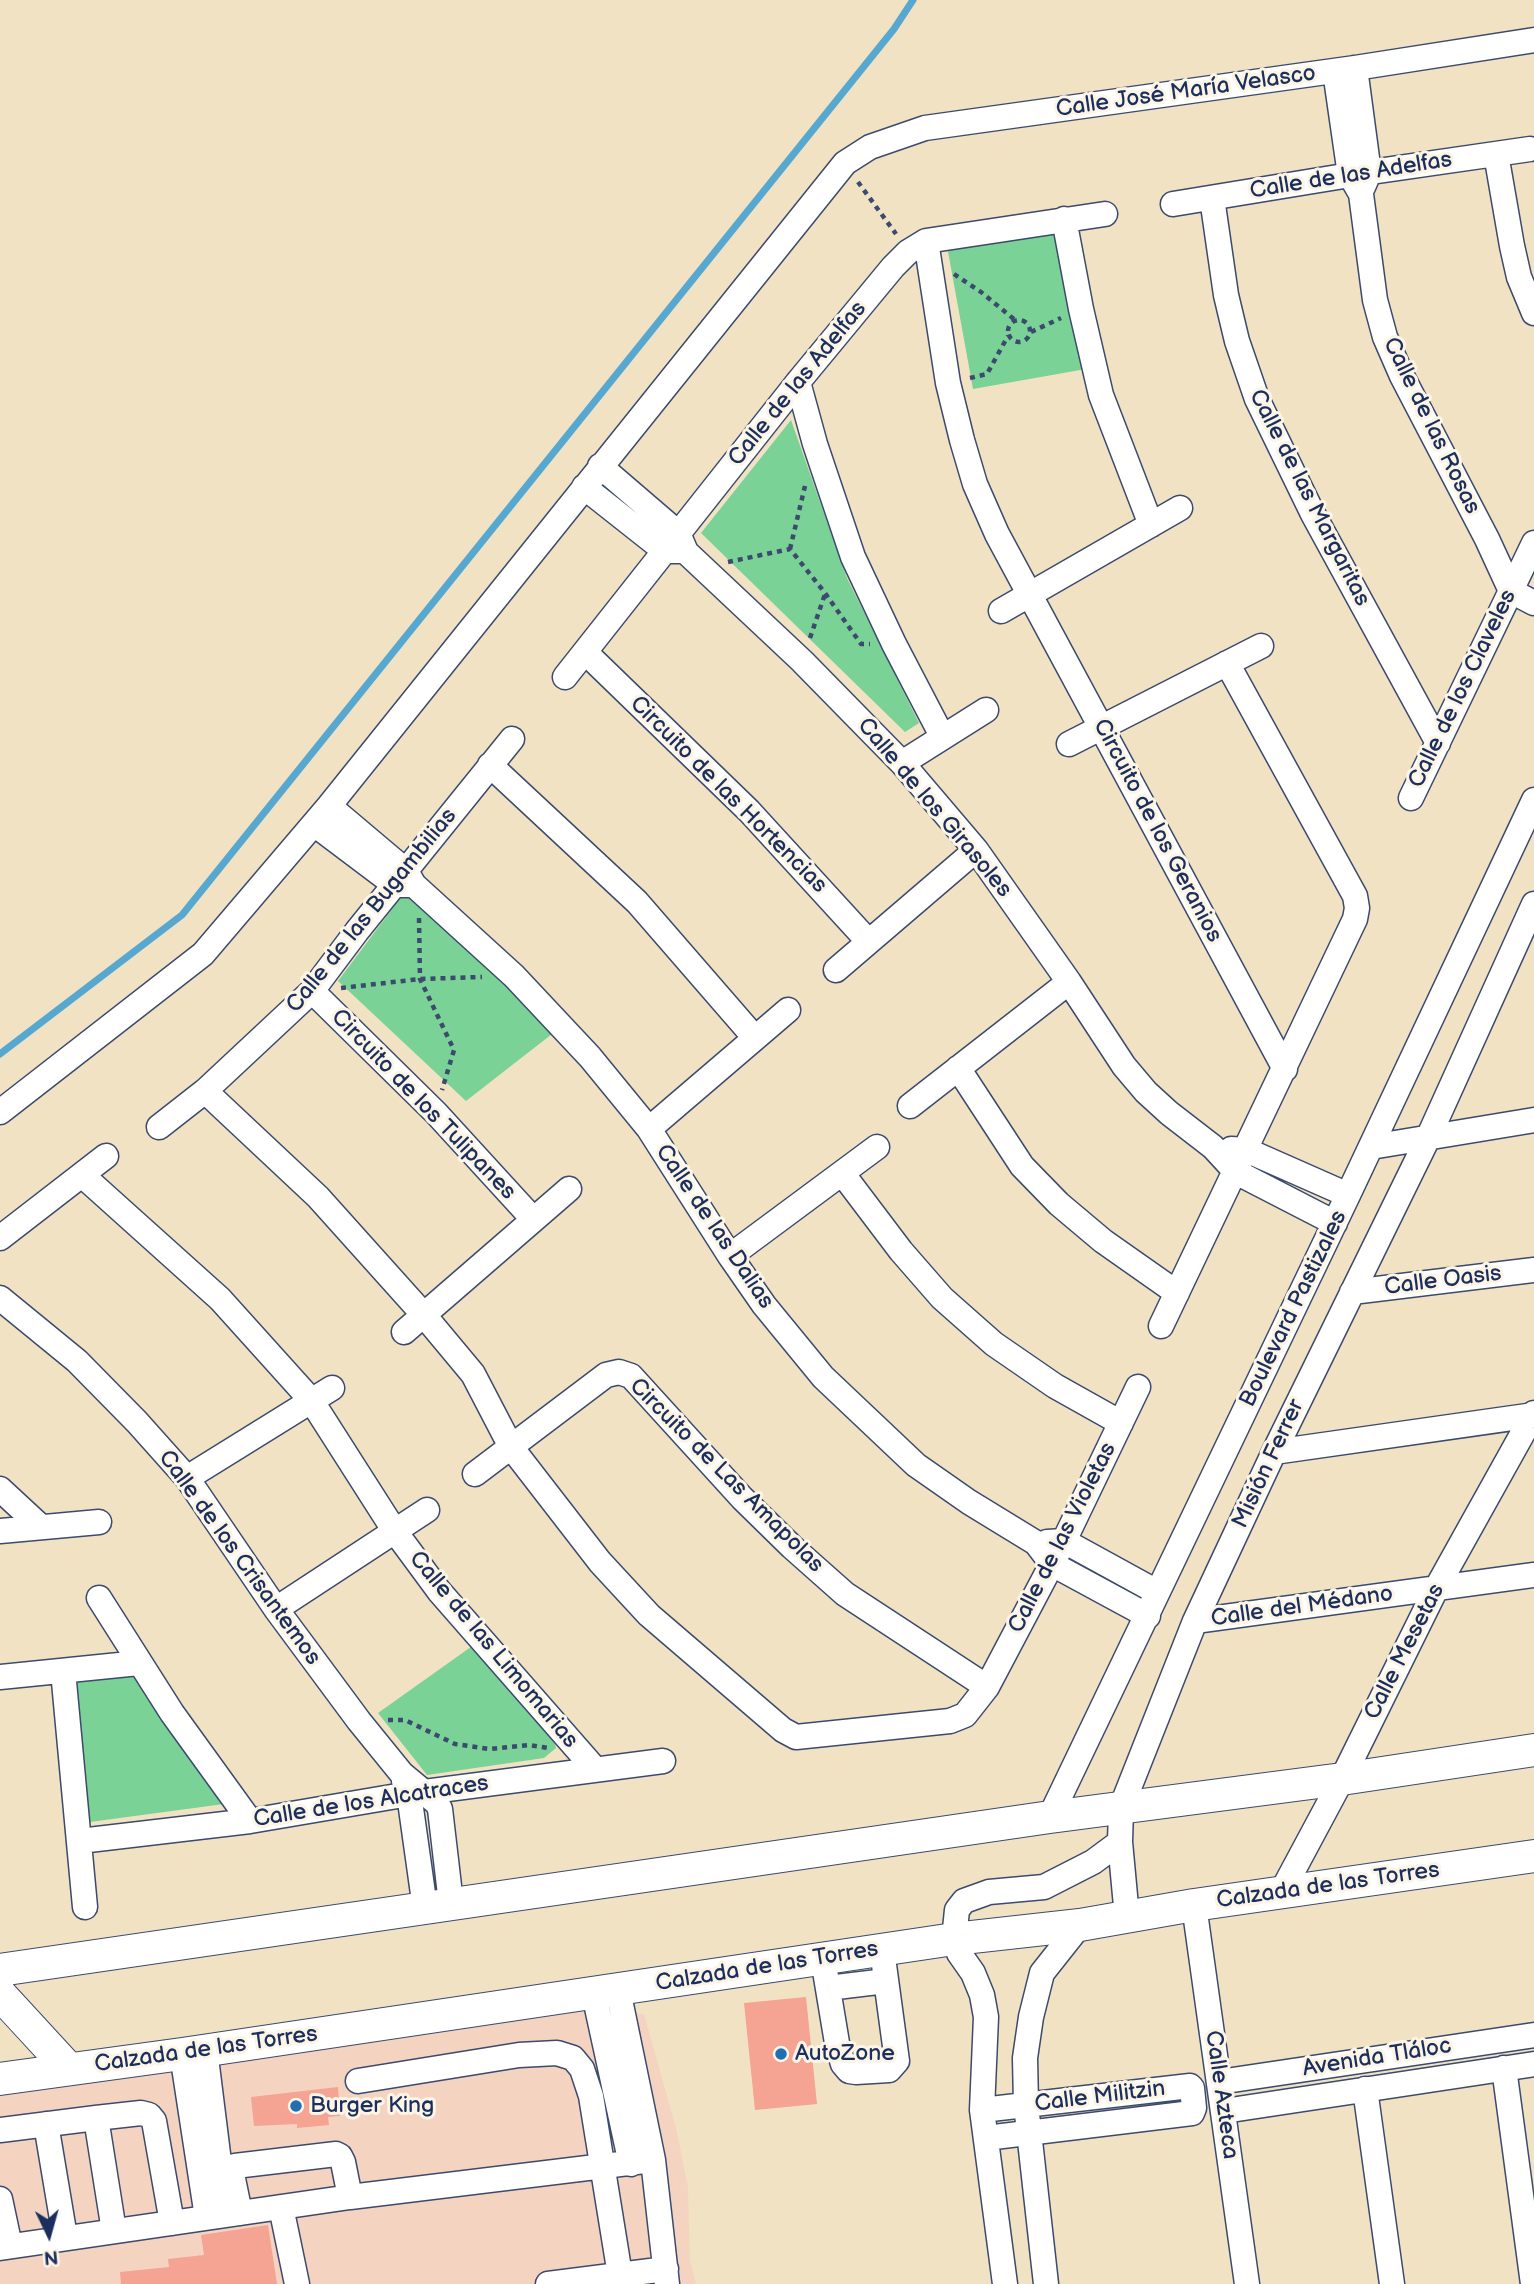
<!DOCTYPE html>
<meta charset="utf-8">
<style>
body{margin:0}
#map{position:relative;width:1534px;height:2284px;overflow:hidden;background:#f1e2c4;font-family:"Balsamiq Sans",sans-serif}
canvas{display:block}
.north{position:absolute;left:14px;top:2200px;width:70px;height:70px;-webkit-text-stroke:5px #fcf5e5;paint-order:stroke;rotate:175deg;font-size:19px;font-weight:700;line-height:28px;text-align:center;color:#1b2f5e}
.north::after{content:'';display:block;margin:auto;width:24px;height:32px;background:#1b2f5e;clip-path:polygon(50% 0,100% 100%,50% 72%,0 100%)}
</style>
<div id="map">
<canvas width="1534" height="2284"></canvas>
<div class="north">N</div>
</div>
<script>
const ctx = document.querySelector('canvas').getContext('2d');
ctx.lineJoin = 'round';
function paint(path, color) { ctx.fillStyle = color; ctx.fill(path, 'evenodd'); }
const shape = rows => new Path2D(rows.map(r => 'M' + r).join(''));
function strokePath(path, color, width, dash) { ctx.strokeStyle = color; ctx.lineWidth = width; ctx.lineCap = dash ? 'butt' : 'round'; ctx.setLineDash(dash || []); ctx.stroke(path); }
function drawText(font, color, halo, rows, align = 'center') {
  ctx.font = font + ' "Balsamiq Sans",sans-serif'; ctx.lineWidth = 6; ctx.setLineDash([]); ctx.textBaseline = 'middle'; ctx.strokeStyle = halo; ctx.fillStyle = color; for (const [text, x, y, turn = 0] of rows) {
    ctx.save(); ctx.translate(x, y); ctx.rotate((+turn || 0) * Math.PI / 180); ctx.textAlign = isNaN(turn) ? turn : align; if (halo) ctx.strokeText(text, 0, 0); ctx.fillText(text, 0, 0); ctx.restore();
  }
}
paint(shape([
 [566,2009,644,2014,676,2128,688,2187,690,2260,696,2284,0,2284,0,2095]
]), '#f5d3c1');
paint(shape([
 [1061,225,1086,369,973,389,947,246],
 [791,420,847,578,919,723,905,732,701,533],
 [404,893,487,964,552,1034,466,1101,338,981],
 [475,1644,554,1738,556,1748,544,1758,427,1775,378,1713],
 [129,1668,224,1804,90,1822,75,1676]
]), '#7bd296');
strokePath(shape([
 [0,1054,182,915,894,29,913,0]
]), '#56a8d1', 7);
paint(shape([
 [806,1997,817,2104,755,2110,744,2003],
 [338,2087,340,2116,328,2117,329,2125,297,2128,297,2124,254,2126,251,2097],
 [268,2225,277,2284,121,2284,120,2272,169,2267,168,2259,204,2255,201,2235]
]), '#f5a393');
const minor = shape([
 [1355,68,1369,173,1363,187],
 [1335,71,1350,175,1361,194,1375,300,1385,337,1402,376,1487,539,1511,591,1534,603],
 [1496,154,1512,246,1519,277,1534,313],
 [1212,198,1226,295,1237,341,1257,399,1313,514,1438,743],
 [1173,204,1350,175,1530,149],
 [1064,219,1081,309,1101,395,1151,525],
 [926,241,948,383,962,440,975,484,997,534,1285,1069],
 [798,382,815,444,853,557,894,644,942,736],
 [600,466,678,533,686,552,802,661,902,763,976,850,1069,982,1124,1066,1146,1092,1169,1113,1213,1147,1236,1172,1335,1223],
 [584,487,665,551,679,551],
 [1001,611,1180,508],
 [585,652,749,811,868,941],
 [565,677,798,382,893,267,908,252,926,241,1105,214],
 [1069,744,1261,646],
 [902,763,986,710],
 [490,765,637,902,755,1038],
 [1411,798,1534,543],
 [329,806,406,871,414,885,514,976,590,1057,649,1129,730,1256,764,1305,823,1377,916,1465,969,1502,1036,1543,1052,1564,1148,1616],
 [314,824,395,885,409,885],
 [836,970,976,850],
 [312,991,436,1113,533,1219],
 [958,1068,1022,1166,1059,1204,1103,1241,1177,1293],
 [205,1091,318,1197,423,1314,473,1374,511,1447,600,1562,649,1615,783,1730,796,1737,950,1721,965,1715,987,1687,1064,1541,1138,1387],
 [910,1106,1069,982],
 [0,1112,203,954,329,806,845,163,870,147,925,128,1355,68,1534,40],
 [159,1127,205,1091,312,991,357,931,512,739],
 [649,1129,788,1010],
 [1371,1147,1534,1120],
 [1231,1149,1246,1150,1348,1195],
 [842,1173,901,1251,942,1298,994,1344,1055,1386,1121,1423],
 [82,1175,220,1299,311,1400,394,1530,439,1591,594,1768],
 [0,1238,106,1156],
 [730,1256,877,1147],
 [1352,1292,1534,1270],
 [0,1298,77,1361,137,1422,187,1478,276,1609,359,1721,402,1774,437,1803,440,1809,451,1903],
 [1161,1326,1355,919,1357,908,1355,896,1227,663],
 [404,1332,569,1189],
 [1274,1452,1534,1415],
 [475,1474,606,1375,619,1372,631,1376,742,1498,792,1547,845,1594,987,1687],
 [187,1478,332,1388],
 [0,1489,41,1527],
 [0,1531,99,1522],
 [1047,1542,1064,1541,1157,1592],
 [99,1598,172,1713,250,1821],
 [276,1609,427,1510],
 [1195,1621,1534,1575],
 [63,1671,85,1907],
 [0,1677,139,1663],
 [404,1781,409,1794,425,1908],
 [1050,1817,1348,1195,1534,800],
 [80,1841,250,1821,409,1794,663,1761],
 [1120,1842,1127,1917],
 [1281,1893,1342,1779,1436,1589,1534,1413],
 [1194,1905,1247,2284],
 [823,1959,837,2043,843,2064,849,2071,856,2072,889,2070,897,2061,882,1950],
 [828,1988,886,1981],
 [618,1990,653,2160,667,2284],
 [594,1994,631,2164],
 [205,2050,223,2194],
 [182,2054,207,2217],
 [1504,2068,1533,2284],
 [358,2081,519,2055,557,2053,573,2058,582,2069,591,2096,620,2275],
 [1219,2082,1534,2035],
 [1365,2089,1392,2284],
 [982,2110,1190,2086,1192,2088,1194,2108,1192,2113,986,2138],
 [1224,2111,1534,2064],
 [96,2118,114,2231],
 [46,2124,65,2237],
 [0,2130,96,2118,141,2113,149,2115,154,2121,172,2223],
 [0,2199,10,2246],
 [281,2207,297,2284],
 [240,2213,232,2174,235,2166,336,2154,340,2156,343,2162,350,2197],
 [0,2248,350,2197,653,2160],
 [548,2284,666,2269],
 [1005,2284,982,2110,986,2017,982,1995,973,1973,959,1953,954,1939,957,1910,964,1901,989,1892,1044,1887,1093,1862,1120,1842,1121,1808,1195,1621,1274,1452,1428,1138,1534,904],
 [1046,2284,1026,2105,1025,2058,1031,2017,1042,1973,1080,1925]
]);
const major = shape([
 [0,1970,1050,1817,1342,1779,1534,1750],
 [0,1994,69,2069],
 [0,2079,182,2054,954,1939,1080,1925,1194,1905,1534,1856]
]);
strokePath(minor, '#3b4a6d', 27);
strokePath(major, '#3b4a6d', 34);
strokePath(shape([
 [858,182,896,234],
 [954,274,981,292,1015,320],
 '1008 331a11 11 0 1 1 22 0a11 11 0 1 1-22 0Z',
 [1031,332,1061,318],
 [970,378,987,374,1008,336],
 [790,549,805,486],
 [728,562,790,549,825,593,861,644,870,644],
 [810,638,825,594],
 [419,918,420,979,454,1050,442,1090],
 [341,988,420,979,482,977],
 [388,1720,405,1720,455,1744,489,1749,529,1745,548,1748]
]), '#3b4a6d', 4.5, [5, 5]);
strokePath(minor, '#fff', 24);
strokePath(major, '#fff', 32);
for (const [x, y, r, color] of [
 [781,2054,7,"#1f6fb2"],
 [296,2106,7,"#1f6fb2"]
]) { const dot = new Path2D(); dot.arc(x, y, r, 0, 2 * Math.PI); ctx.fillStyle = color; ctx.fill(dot); strokePath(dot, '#fcf5e5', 2.5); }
drawText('23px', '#1b2f5e', '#fcf5e5', [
 ["Calle José María Velasco",1186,92,-8],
 ["Calle de las Adelfas",1351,176,-9],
 ["Calle de las Adelfas",798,384,-51],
 ["Calle de las Rosas",1431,426,64],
 ["Calle de las Margaritas",1309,498,63],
 ["Calle de los Claveles",1463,689,-64],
 ["Circuito de las Hortencias",728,795,45],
 ["Calle de los Girasoles",934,808,50],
 ["Circuito de los Geranios",1157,831,62],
 ["Calle de las Bugambilias",372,911,-51],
 ["Circuito de los Tulipanes",423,1105,46],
 ["Calle de las Dalias",714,1227,56],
 ["Calle Oasis",1443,1281,-7],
 ["Boulevard Pastizales",1294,1309,-64],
 ["Misión Ferrer",1269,1464,-65],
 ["Circuito de Las Amapolas",726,1476,45],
 ["Calle de las Violetas",1063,1538,-63],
 ["Calle de los Crisantemos",239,1558,54],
 ["Calle del Médano",1302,1607,-8],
 ["Calle de las Limomarias",493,1650,50],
 ["Calle Mesetas",1405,1652,-63],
 ["Calle de los Alcatraces",371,1802,-9],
 ["Calzada de las Torres",1328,1886,-8],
 ["Calzada de las Torres",767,1967,-9],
 ["Calzada de las Torres",206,2050,-8],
 ["Avenida Tláloc",1377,2058,-9],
 ["Calle Azteca",1221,2095,82],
 ["Calle Militzin",1100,2097,-7]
]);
drawText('23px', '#1b2f5e', '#fcf5e5', [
 ["AutoZone",795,2054],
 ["Burger King",310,2106]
], 'left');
</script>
